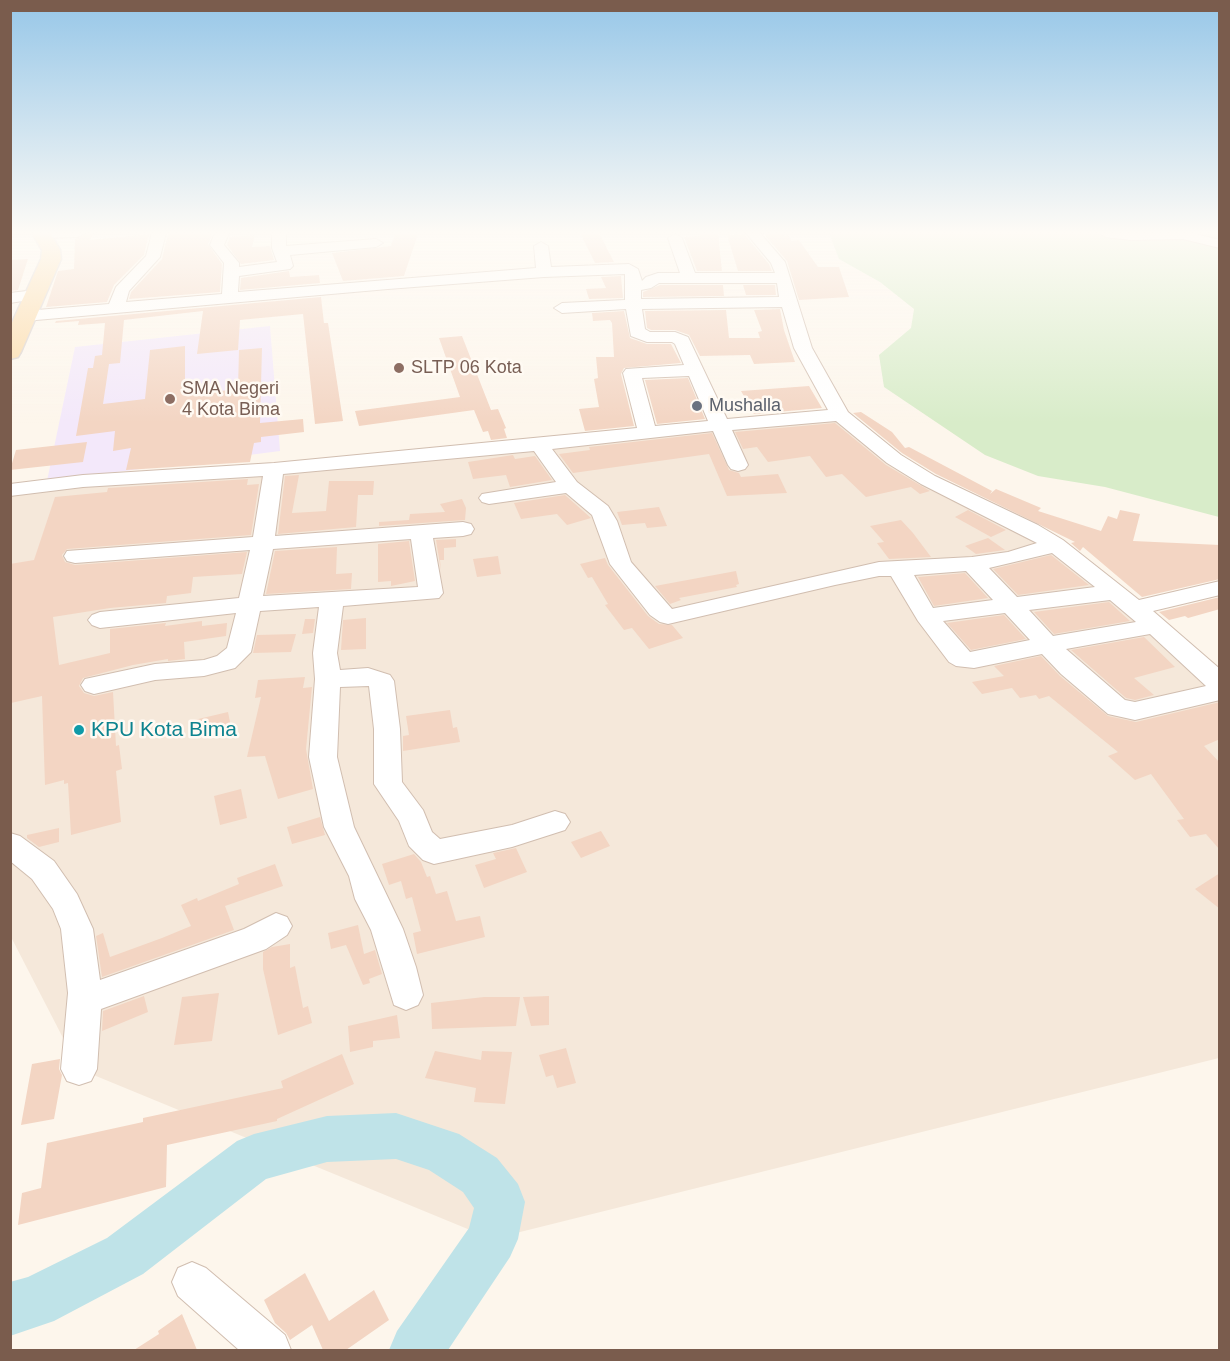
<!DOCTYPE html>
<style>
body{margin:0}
#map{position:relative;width:1230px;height:1361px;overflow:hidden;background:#fdf6ec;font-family:Helvetica,sans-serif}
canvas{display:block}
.frame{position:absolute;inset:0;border:12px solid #7a5c4d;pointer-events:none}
</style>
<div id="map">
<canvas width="1230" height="1361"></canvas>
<div class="frame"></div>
</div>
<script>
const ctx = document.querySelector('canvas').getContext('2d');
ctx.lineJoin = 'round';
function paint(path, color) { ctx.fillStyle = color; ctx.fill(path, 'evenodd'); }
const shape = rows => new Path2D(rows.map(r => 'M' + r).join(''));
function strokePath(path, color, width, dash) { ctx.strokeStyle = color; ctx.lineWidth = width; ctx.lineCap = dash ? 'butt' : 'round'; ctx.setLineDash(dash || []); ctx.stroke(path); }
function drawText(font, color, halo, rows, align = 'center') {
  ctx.font = font + ' Helvetica,sans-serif'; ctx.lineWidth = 5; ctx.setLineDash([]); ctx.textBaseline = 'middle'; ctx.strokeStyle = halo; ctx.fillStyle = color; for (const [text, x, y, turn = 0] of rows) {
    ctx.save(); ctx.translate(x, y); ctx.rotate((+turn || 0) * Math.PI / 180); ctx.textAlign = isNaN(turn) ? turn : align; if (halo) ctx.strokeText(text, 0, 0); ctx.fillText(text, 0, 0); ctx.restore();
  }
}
paint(shape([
 [840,415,869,440,1055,545,1219,687,1219,1058,492,1239,79,1069,11,937,11,492]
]), '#f5e8da');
paint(shape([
 [270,326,280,451,47,481,75,347]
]), '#f3e8fa');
paint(shape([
 [829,233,1219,233,1219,517,1105,487,1038,476,985,455,884,387,879,355,911,328,914,309,880,282,839,259]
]), '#d8ecc9');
paint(shape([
 [396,1113,459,1134,497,1158,518,1184,525,1202,518,1239,510,1257,448,1350,389,1350,397,1331,469,1228,474,1208,463,1192,429,1170,396,1159,327,1162,266,1179,143,1274,54,1321,10,1336,10,1282,28,1277,107,1238,237,1141,254,1134,327,1116,396,1113]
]), '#bfe3e8');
paint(shape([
 [87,233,94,233,90,240,149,234,144,255,114,285,107,302,46,307,58,271,74,269,75,239],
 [168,233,213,233,208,244,222,264,220,292,129,299,131,292,162,259],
 [580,233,599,233,614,262,595,263],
 [698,233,718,233,722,271,697,271,684,237,700,236],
 [763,233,781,233,783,236,788,235,792,241,799,240,818,267,839,267,849,297,799,300,787,261],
 [395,234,418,234,404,276,343,281,332,253,391,246],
 [744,234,769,264,772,271,738,271,727,235],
 [255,235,252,247,270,246,274,260,241,264,227,245,230,237],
 [28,259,18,290,10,291,10,260],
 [289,271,290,277,319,275,320,283,240,290,241,278],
 [621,276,623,298,589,299,586,289,606,288,601,277],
 [660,285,723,285,724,296,643,297,643,292],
 [743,285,775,285,776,295,746,295],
 [321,297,324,323,328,323,343,421,315,424,303,314,240,320,238,350,197,354,203,311,124,320,120,363,109,364,103,404,145,399,150,350,185,346,185,395,238,389,239,350,262,348,260,423,303,419,304,432,261,437,261,442,254,443,250,462,126,470,131,448,113,451,115,431,76,436,88,368,93,368,95,356,102,355,105,323,78,325,79,321,55,323,56,321],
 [780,309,784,330,795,362,754,364,750,355,700,356,689,335,675,330,651,330,647,328,645,311,726,310,729,338,760,338,758,332,762,331,754,310],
 [624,311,630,338,647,344,671,344,681,363,624,368,621,374,634,426,585,431,579,409,599,407,594,379,598,378,596,357,614,357,612,323,610,320,593,321,592,313],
 [462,336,491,410,498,409,506,428,504,429,507,438,491,440,488,431,483,432,474,410,359,426,355,411,460,397,439,338],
 [688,378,705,419,657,424,645,380],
 [809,386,822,408,754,414,741,391],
 [861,412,892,432,905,448,909,447,992,491,990,494,996,489,1041,508,1038,511,1101,531,1108,516,1117,519,1120,510,1140,514,1133,541,1220,545,1220,579,1142,597,1083,547,1080,551,1071,543,1075,542,936,474,902,453,853,413],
 [835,423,886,465,930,491,920,494,911,487,866,497,842,474,826,477,810,456,768,462,757,447,743,449,735,432],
 [712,433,729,470,739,473,741,477,778,474,787,493,727,496,709,454,573,473,559,454,590,450,589,447],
 [87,442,83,462,10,470,16,450],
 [513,455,515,459,535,456,552,480,510,487,506,475,473,479,468,462],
 [299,475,292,513,326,511,329,481,374,481,373,495,358,495,356,527,278,534,285,476],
 [248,479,247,485,259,484,251,535,67,549,62,555,65,562,75,565,247,552,242,574,193,577,191,593,167,596,166,603,110,608,53,617,59,665,110,653,110,629,166,623,165,626,202,621,202,626,227,623,226,636,184,642,185,659,168,661,168,659,133,665,83,678,79,686,84,693,94,696,113,692,116,746,119,745,122,769,116,771,121,822,71,835,68,783,64,784,64,780,45,785,42,696,11,703,10,564,34,560,55,497,107,492,108,488],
 [565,495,591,518,567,525,557,514,521,519,514,503],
 [462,499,466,508,465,520,379,526,379,522,409,520,410,514,445,512,440,504],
 [659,507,667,526,647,528,645,523,622,525,617,512],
 [968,510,1006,530,991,537,955,517],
 [901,520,913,533,931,557,889,559,877,543,884,542,870,526],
 [988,538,1005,550,976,554,965,546],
 [456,539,456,547,444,548,444,560,440,560,441,571,436,540],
 [409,541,415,581,391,586,391,581,378,582,378,544],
 [337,547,336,574,352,573,351,589,266,594,275,551],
 [1051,555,1089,585,1018,595,993,569],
 [498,556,501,574,477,577,473,559],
 [605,558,608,565,648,616,659,624,672,625,683,638,649,649,632,628,624,630,605,605,608,604,592,577,588,578,580,564],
 [736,571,739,584,736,585,737,587,679,598,681,600,670,604,655,586],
 [965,573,988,598,934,606,918,577],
 [1220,597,1220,609,1188,618,1185,616,1169,620,1159,612],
 [1109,602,1130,621,1054,634,1034,612],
 [1004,615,1026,639,971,650,947,623],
 [366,618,366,649,341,650,343,620],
 [305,619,315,619,313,633,302,634],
 [296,634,291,652,253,653,257,635],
 [1144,637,1175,667,1134,678,1154,695,1135,700,1126,698,1071,650],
 [1041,656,1060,676,1108,716,1136,722,1220,702,1220,739,1204,746,1220,763,1220,850,1206,834,1190,837,1177,820,1184,819,1151,774,1135,780,1108,756,1118,752,1049,696,1039,699,1036,695,1020,698,1012,688,982,694,972,682,1004,676,994,666],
 [305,677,303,688,312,687,306,749,313,789,278,799,265,756,247,757,261,697,255,698,258,680],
 [450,710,453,728,457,727,460,742,403,751,403,736,409,735,406,716],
 [228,712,231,727,196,736,194,720],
 [241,789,247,818,220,825,214,796],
 [320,817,325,835,292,844,287,827],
 [59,828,59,842,39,847,27,838,27,835],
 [601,831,610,846,581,858,571,842],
 [516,848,527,872,484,888,475,865,496,859,493,853],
 [414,854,421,862,427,877,430,876,436,894,447,891,456,921,480,916,485,937,417,954,413,933,421,931,412,897,406,899,401,881,389,885,382,864],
 [275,864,283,886,225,906,234,930,102,977,96,936,103,933,110,957,162,938,191,926,181,905,197,898,198,901,239,884,237,878],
 [1220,873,1220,909,1195,889],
 [358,925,364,954,375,950,382,974,369,979,370,983,363,985,346,945,331,949,328,933],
 [290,944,290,968,295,966,303,1008,308,1006,312,1023,278,1035,263,969,263,952,272,947],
 [219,993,212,1041,174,1045,182,997],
 [144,996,148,1012,102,1031,103,1011],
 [549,996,549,1025,531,1026,523,997],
 [484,997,520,997,516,1026,432,1029,431,1003],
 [397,1015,400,1038,373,1041,373,1047,350,1052,348,1026],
 [566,1048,576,1083,557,1088,553,1075,546,1077,539,1055],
 [435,1051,481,1060,482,1051,512,1052,505,1104,474,1102,476,1088,425,1078],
 [342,1054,354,1084,277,1119,277,1121,167,1145,166,1187,18,1225,22,1193,41,1188,47,1143,143,1122,143,1118,283,1088,281,1081],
 [60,1059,59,1069,62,1075,54,1119,21,1125,32,1064],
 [305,1273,329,1321,374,1290,389,1320,346,1350,323,1350,312,1325,290,1340,286,1333,275,1323,264,1300],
 [182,1314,197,1350,134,1350,159,1334,158,1331]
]), '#f3d5c3');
const minor = shape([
 [36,233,85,233,78,237,42,238,37,237,36,233],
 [152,233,166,233,160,257,129,291,126,302,222,294,224,263,210,245,215,233,229,233,224,245,239,263,239,267,277,262,272,248,272,233,286,233,286,246,376,239,383,243,376,247,290,255,293,266,290,269,239,276,238,292,536,268,534,246,541,242,548,246,551,267,629,264,638,269,642,281,646,277,658,273,680,273,668,238,675,234,682,238,695,273,775,273,771,263,746,233,760,233,785,262,812,348,848,412,901,455,935,476,1038,525,1063,540,1139,600,1220,581,1220,595,1153,611,1220,669,1220,700,1135,720,1108,714,1061,674,1042,654,974,668,956,666,949,662,918,621,891,576,879,576,835,585,668,624,660,622,650,615,610,564,592,515,566,493,489,504,482,502,479,498,482,494,556,482,534,451,283,474,275,536,463,522,471,524,474,529,471,534,463,536,433,538,443,593,439,598,343,606,337,653,340,670,368,668,390,675,394,681,400,729,402,782,423,810,432,832,440,839,512,825,555,811,565,814,570,822,565,830,512,847,434,864,423,860,409,846,399,821,374,784,374,729,369,686,340,687,337,757,354,827,403,929,416,967,423,995,418,1005,406,1010,394,1005,371,930,355,899,349,876,324,827,309,757,315,679,313,653,319,607,260,611,251,652,235,668,204,676,155,680,94,694,85,691,81,685,85,679,155,664,204,660,217,656,227,648,236,613,100,628,92,625,88,620,92,615,100,612,239,598,250,550,75,563,67,561,64,556,67,551,253,537,263,476,83,487,10,496,10,484,83,475,274,463,637,428,623,373,626,369,684,365,675,344,672,342,647,342,631,336,626,309,562,313,554,308,562,303,625,300,625,274,544,277,388,289,25,321,17,316,25,311,109,304,116,287,146,256,152,233],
 [659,283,777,283,779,297,641,299,641,290,651,288,659,283],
 [782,307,794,348,828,410,727,419,688,337,675,332,650,332,645,329,642,309,782,307],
 [689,376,708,421,655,426,642,378,689,376],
 [836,421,887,463,921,484,1037,543,1008,552,972,557,879,562,672,609,631,562,617,521,608,506,577,482,552,449,713,431,728,465,731,469,738,471,745,469,748,465,732,430,836,421],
 [411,539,418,587,263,596,273,549,411,539],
 [1052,553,1095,587,1017,597,989,568,1052,553],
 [966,571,993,600,933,608,914,575,966,571],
 [1110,600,1136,622,1053,636,1029,610,1110,600],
 [1005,613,1030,640,970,652,943,621,1005,613],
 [1150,634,1206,686,1135,702,1125,700,1066,649,1150,634],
 [1099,233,1191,233,1220,240,1220,248,1183,239,1131,240,1106,237,1099,233],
 [35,290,41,292,43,295,41,298,10,303,10,293,35,290],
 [10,833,20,836,54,861,77,894,93,929,100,980,244,929,276,913,287,917,292,926,287,935,266,949,101,1009,97,1069,91,1081,79,1085,67,1081,61,1069,68,993,61,929,53,909,32,879,10,861,10,833],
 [192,1262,206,1268,285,1335,291,1350,239,1350,178,1296,172,1282,178,1268,192,1262]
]);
const major = shape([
 [32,233,50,233,60,250,61,259,21,352,18,357,10,359,10,327,41,259,42,250,32,233]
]);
strokePath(minor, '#d1beb0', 2);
strokePath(major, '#dad1cd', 3);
paint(minor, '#fff');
paint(major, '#fbd9a5');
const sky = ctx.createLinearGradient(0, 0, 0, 423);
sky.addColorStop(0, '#97c7e8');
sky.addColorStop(0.55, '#fefbf6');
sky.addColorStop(1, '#fefbf600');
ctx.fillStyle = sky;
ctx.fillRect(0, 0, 1230, 423);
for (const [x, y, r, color] of [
 [399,368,6,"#8d6e63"],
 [170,399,6,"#8d6e63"],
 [697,406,6,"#6b7280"],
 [79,730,6,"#0f9aa8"]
]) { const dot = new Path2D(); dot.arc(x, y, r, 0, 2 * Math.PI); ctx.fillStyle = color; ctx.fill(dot); strokePath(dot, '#fffaf3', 2); }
drawText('18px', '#785e54', '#fffaf3', [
 ["SLTP 06 Kota",411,368],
 ["SMA Negeri",182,389],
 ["4 Kota Bima",182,410]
], 'left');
drawText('18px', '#5b616d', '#fffaf3', [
 ["Mushalla",709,406]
], 'left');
drawText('21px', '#0d838f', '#fffaf3', [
 ["KPU Kota Bima",91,730]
], 'left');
</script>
